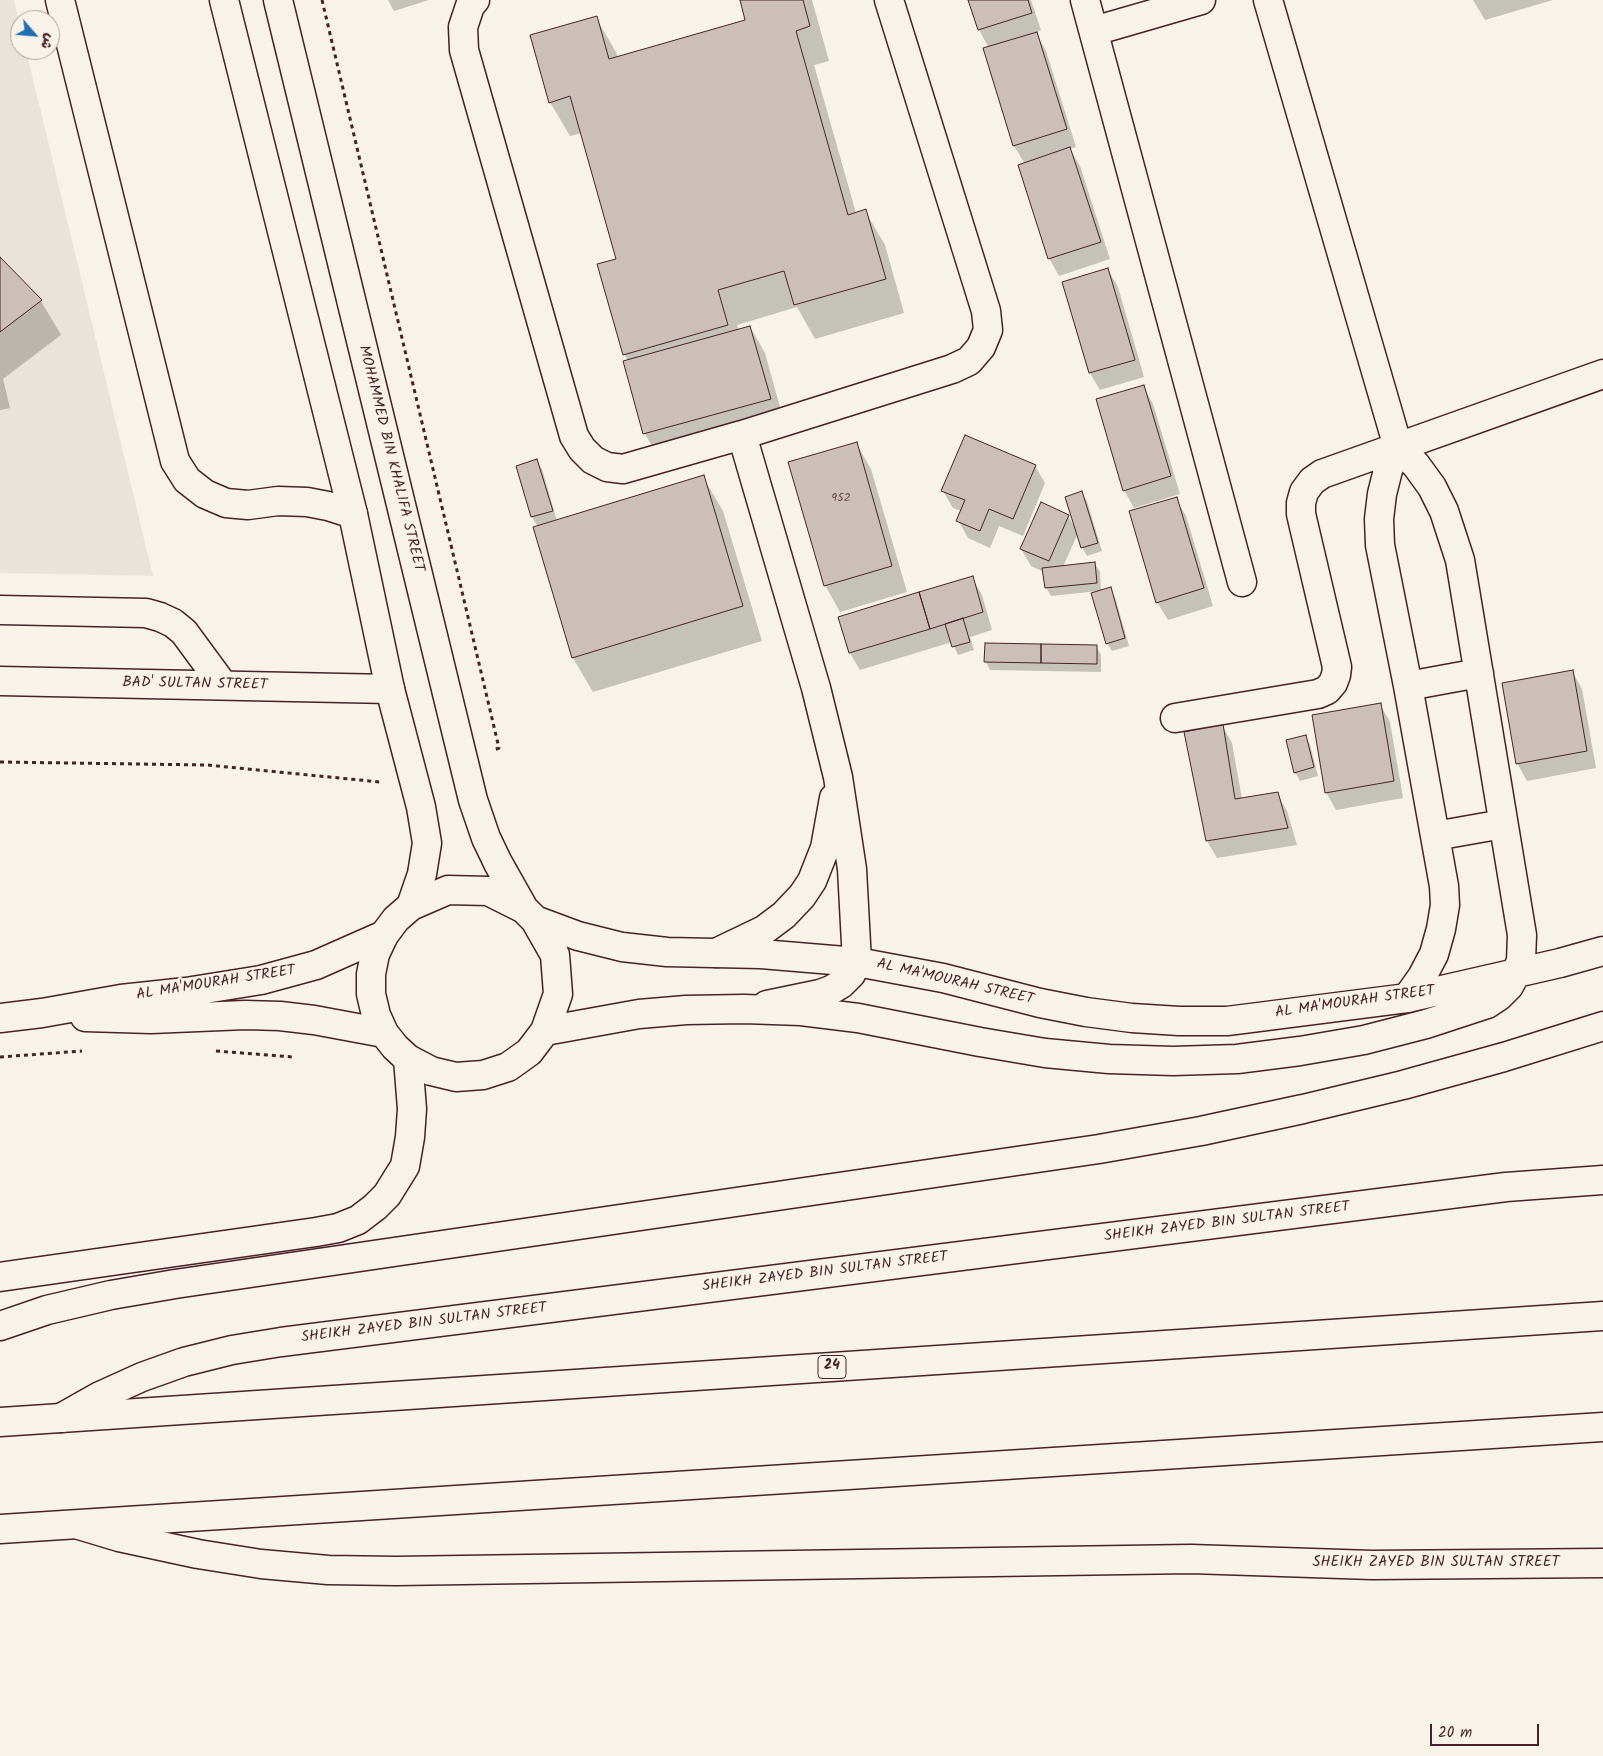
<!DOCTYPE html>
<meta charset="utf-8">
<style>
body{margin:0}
#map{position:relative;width:1603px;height:1756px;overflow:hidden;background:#f7f3e8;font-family:Kalam,"Playpen Sans Arabic",sans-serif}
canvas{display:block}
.north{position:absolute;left:10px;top:10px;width:50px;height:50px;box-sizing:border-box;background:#f7f3e8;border:1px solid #b29e9c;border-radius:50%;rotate:117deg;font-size:14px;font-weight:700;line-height:20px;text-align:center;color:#4a1f2b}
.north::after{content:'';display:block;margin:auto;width:18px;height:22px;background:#1f6fb2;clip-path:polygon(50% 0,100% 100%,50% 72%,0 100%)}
.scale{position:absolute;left:1430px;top:1724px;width:109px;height:22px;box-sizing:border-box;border:2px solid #4a1f2b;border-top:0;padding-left:6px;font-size:15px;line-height:18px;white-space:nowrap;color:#4a1f2b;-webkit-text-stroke:4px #f7f3e8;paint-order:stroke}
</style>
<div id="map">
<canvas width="1603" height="1756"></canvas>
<div class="north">ش</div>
<div class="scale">20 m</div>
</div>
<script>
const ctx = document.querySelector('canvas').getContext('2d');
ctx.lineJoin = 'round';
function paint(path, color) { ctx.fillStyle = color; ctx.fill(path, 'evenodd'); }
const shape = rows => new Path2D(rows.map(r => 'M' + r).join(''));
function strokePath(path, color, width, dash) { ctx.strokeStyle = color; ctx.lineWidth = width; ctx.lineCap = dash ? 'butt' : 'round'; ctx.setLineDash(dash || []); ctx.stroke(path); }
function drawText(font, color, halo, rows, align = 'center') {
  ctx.font = font + ' Kalam,sans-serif'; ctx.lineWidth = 4.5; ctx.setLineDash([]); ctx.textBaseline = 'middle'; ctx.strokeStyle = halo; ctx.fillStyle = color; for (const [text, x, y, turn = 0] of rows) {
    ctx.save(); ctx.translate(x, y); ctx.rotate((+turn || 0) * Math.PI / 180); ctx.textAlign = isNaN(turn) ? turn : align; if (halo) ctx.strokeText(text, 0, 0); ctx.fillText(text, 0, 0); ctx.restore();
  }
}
paint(shape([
 [0,0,14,0,20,27,20,50,26,50,153,576,0,573]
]), '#eae3da');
paint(shape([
 [388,0,429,0,394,11],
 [741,0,812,0,829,61,814,65,856,213,865,211,885,245,904,313,815,339,797,307,737,325,739,330,750,327,765,353,785,425,660,460,645,434,625,362,628,361,625,355,599,265,618,260,582,133,570,136,550,102,596,18,616,52,618,58,747,20],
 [969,0,1031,0,1041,30,1036,32,1046,51,1076,147,1070,149,1080,166,1110,259,1059,276,1049,258,1025,164,1014,146,989,48,979,30],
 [1473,0,1553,0,1485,20],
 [0,259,41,301,61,335,3,379,10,408,0,410],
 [1108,270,1118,287,1144,377,1100,390,1090,373,1064,283],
 [1143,386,1153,404,1180,494,1134,508,1124,490],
 [856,443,871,469,907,592,840,612,825,585],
 [537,461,542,469,557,521,703,477,723,511,762,641,593,692,573,658,538,527,532,517,517,467],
 [1035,466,1045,483,1023,536,999,526,990,548,968,538,958,520,961,511,953,508,943,491],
 [1082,493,1087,501,1102,551,1087,556,1082,547,1078,533,1063,567,1095,564,1100,572,1101,591,1110,589,1115,597,1129,646,1112,651,1107,643,1098,591,1051,596,1046,587,1044,572,1031,566,1021,549,1068,516,1075,528],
 [1176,499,1186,516,1213,606,1168,620,1157,602],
 [972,578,982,595,992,630,970,637,974,650,958,655,952,642,860,670,850,653],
 [1096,646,1101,655,1101,672,990,670,986,662],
 [1572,671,1582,689,1596,768,1527,781,1517,763],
 [1380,704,1390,722,1403,798,1336,810,1326,792],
 [1222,725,1232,743,1242,799,1277,794,1287,811,1297,845,1217,858,1207,841],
 [1305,737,1310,745,1318,776,1300,781,1295,772]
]), '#0003');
const building = shape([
 [740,0,803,0,810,26,796,31,848,215,866,209,886,279,794,305,784,271,718,290,728,325,623,355,597,264,616,259,570,96,549,103,530,35,597,16,609,59,745,20,740,0],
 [968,0,1028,0,1032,13,978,30,968,0],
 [1037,32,1067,129,1013,146,983,48,1037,32],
 [1070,147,1101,242,1048,259,1018,165,1070,147],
 [0,257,42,300,0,332,0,257],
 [1108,268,1135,360,1089,373,1062,282,1108,268],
 [750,326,771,399,643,434,623,361,750,326],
 [1144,385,1171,476,1123,491,1096,399,1144,385],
 [965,435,1036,465,1013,519,989,509,980,531,956,521,965,500,941,491,965,435],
 [857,442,892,566,824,586,788,462,857,442],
 [537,459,553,511,531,517,516,466,537,459],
 [704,475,743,606,572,658,533,527,704,475],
 [1082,491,1098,543,1081,548,1065,497,1082,491],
 [1177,497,1204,588,1156,603,1129,511,1177,497],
 [1041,502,1069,515,1049,561,1020,549,1041,502],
 [1095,562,1097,583,1045,588,1042,568,1095,562],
 [973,576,983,612,930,629,919,592,973,576],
 [1111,587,1125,638,1106,644,1091,593,1111,587],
 [919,592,930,629,849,653,838,617,919,592],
 [963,618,970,642,952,647,945,624,963,618],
 [985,643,1041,644,1041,663,984,662,985,643],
 [1041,644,1097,645,1097,664,1041,663,1041,644],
 [1573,670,1587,751,1516,764,1502,683,1573,670],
 [1381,703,1394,781,1325,793,1312,715,1381,703],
 [1223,724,1235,799,1278,792,1288,828,1206,841,1184,732,1223,724],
 [1306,735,1314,767,1294,773,1286,740,1306,735]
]);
paint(building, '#ccbfb9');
strokePath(building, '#4a1f2b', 1);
const minor = shape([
 [60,0,175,461,187,480,205,494,226,503,248,505,278,501,307,502,328,506,353,514],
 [475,0,470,6,463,27,464,50,574,436,582,449,593,460,607,467,623,469,742,435,952,369,969,361,981,347,988,330,986,311,889,0],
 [1085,0,1242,582],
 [1268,0,1398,447,1416,465,1432,487,1444,511,1460,560,1522,935,1521,961,1516,973],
 [1094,31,1201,0],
 [742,435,816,688,838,777,852,869,857,962,851,974,841,984,831,990,820,994,767,1005],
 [1398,447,1388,470,1382,494,1379,519,1380,545,1408,686,1444,886,1445,905,1441,929,1434,954,1422,977,1407,998],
 [0,610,146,613,160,617,173,623,184,632,223,685],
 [0,681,390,689],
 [1408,686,1479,673],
 [1175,718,1318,694,1327,690,1333,683,1336,675,1337,667,1301,514,1301,503,1304,492,1312,481,1322,474,1603,374],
 [1435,836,1503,824],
 [716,953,764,930,784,915,802,896,812,881,825,848,834,798],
 [85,1017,151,1019,245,1015,280,1016,314,1020,384,1033],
 [0,1018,42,1013,121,999,186,992,261,980,316,965,384,935]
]);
const major = shape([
 [224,0,353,514,390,689,421,807,427,843,422,874,411,906],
 [278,0,473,800,486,838,498,863,524,909],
 [535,920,555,955,558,994,545,1031,529,1052,508,1067,483,1075,456,1077,431,1071,408,1059,395,1047,384,1033,376,1015,371,994,371,974,375,954,384,935,396,919,411,906,448,890,488,891,524,909,535,920,578,936,622,947,667,952,761,954,857,962,943,978,1040,1003,1086,1012,1132,1018,1179,1021,1227,1021,1407,998,1560,963,1603,951],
 [545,1031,639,1014,686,1010,744,1009,801,1011,858,1018,980,1042,1045,1053,1109,1059,1173,1061,1237,1059,1300,1051,1364,1040,1426,1024,1487,1004,1499,996,1509,986,1516,973],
 [61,1418,100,1396,142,1377,184,1362,232,1350,281,1342,1506,1187,1603,1180],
 [79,1525,119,1537,198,1554,261,1564,328,1570,396,1571,1191,1559,1372,1565,1603,1563]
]);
const highway = shape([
 [0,1277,316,1232,338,1228,358,1220,375,1207,387,1195,405,1166,410,1137,412,1109,408,1059],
 [0,1326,47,1310,111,1295,175,1284,1099,1149,1201,1131,1303,1109,1403,1085,1504,1057,1603,1026],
 [0,1422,1603,1316],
 [0,1529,1603,1427]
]);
strokePath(minor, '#4a1f2b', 31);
strokePath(major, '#4a1f2b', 31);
strokePath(highway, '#4a1f2b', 31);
strokePath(shape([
 [322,0,499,748,494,750],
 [0,762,207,765,380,782],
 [216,1051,293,1057],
 [0,1057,82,1051]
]), '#4a1f2b', 3, [4, 4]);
strokePath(minor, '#f7f3e8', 28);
strokePath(major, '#f7f3e8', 28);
strokePath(highway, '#f7f3e8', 28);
drawText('12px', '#6a474e', null, [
 ["952",841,499]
]);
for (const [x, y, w] of [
 [832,1367,28]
]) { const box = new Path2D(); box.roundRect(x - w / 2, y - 11.5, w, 23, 4); ctx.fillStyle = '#f7f3e8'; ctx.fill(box); strokePath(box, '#4a1f2b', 1); }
drawText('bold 14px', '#4a1f2b', null, [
 ["24",832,1367]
]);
drawText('15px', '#4a1f2b', '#f7f3e8', [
 ["MOHAMMED BIN KHALIFA STREET",390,459,76],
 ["BAD' SULTAN STREET",195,685,1],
 ["AL MA'MOURAH STREET",955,983,13],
 ["AL MA'MOURAH STREET",216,984,-9],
 ["AL MA'MOURAH STREET",1355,1003,-8],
 ["SHEIKH ZAYED BIN SULTAN STREET",1227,1223,-7],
 ["SHEIKH ZAYED BIN SULTAN STREET",825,1273,-7],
 ["SHEIKH ZAYED BIN SULTAN STREET",424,1324,-7],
 ["SHEIKH ZAYED BIN SULTAN STREET",1436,1563]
]);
</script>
